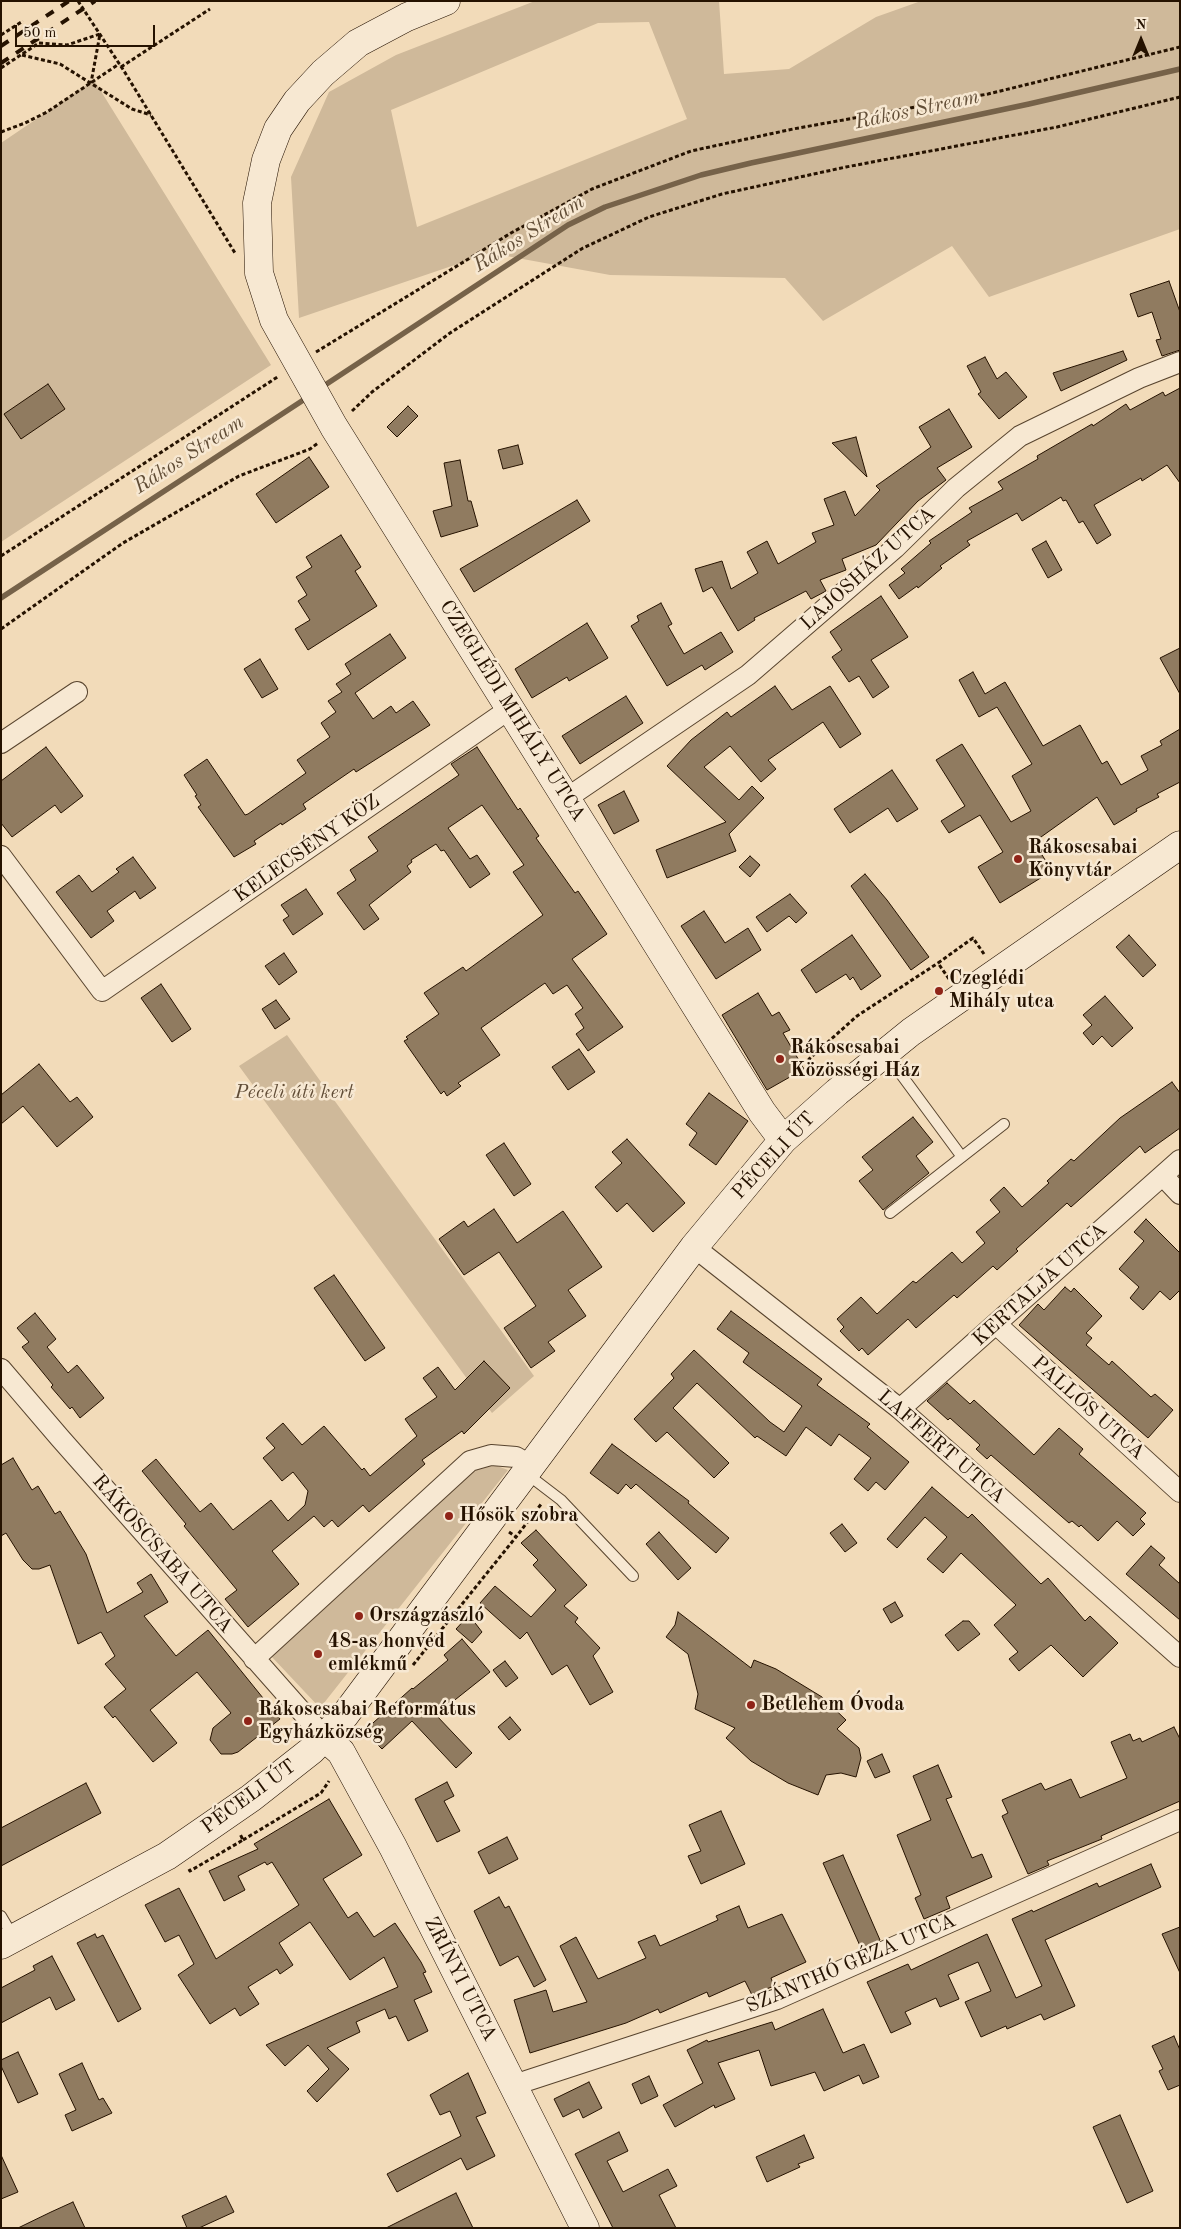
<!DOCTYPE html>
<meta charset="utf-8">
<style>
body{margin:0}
#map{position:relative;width:1181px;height:2229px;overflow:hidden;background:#f2dbb9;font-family:"Old Standard TT",serif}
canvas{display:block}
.frame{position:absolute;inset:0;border:2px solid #251200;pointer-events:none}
.north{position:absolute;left:1116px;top:15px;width:50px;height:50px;-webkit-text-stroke:4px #f7e8d2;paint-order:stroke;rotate:0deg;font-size:14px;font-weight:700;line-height:20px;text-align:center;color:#251200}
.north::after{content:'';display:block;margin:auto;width:18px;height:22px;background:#251200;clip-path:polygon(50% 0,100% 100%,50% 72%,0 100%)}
.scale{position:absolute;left:15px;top:25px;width:140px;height:22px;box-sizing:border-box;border:2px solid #251200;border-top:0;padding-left:6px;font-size:15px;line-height:18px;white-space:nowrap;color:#251200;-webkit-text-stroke:4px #f7e8d2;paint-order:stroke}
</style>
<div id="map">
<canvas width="1181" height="2229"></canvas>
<div class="frame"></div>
<div class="north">N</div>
<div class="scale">50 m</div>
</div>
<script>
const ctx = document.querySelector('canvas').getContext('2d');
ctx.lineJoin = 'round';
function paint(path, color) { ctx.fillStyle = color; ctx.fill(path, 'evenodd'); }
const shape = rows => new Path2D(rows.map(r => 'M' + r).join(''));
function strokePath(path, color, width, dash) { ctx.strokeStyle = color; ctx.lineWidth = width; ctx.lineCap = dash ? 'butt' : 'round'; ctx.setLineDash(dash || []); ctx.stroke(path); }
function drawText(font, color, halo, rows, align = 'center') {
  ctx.font = font + ' "Old Standard TT",serif'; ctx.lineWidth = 5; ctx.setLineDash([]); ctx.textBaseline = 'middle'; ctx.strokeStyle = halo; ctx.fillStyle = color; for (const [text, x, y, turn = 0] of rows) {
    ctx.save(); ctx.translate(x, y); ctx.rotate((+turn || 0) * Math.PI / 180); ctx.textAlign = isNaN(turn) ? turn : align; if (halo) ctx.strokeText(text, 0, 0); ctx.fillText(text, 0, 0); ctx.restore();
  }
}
paint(shape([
 [535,1,719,1,724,74,789,69,876,17,921,1,1180,1,1180,229,989,297,952,246,823,321,785,278,610,275,490,253,299,318,291,177,329,92,396,55],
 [649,22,687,119,417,227,391,110,598,23],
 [94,80,271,365,1,542,1,143],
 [287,1035,534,1376,492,1413,239,1066],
 [492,1464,508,1470,320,1708,271,1656,476,1468]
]), '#cfb99a');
strokePath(shape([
 [319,389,568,225,605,207,701,175,751,163,1029,104,1180,69],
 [1,598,308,397]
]), '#766249', 5.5);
const building = shape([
 [1169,281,1180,312,1180,350,1162,356,1156,340,1161,339,1152,312,1138,317,1130,294,1169,281],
 [1123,351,1127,360,1061,391,1053,373,1123,351],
 [985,357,997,379,1006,372,1027,397,999,419,978,394,981,392,967,366,985,357],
 [48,384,65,409,21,439,4,414,48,384],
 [1180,388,1180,483,1167,465,1142,481,1141,478,1094,505,1111,535,1097,544,1083,521,1079,523,1066,500,1063,501,1061,497,1022,521,1017,513,967,541,970,545,940,566,942,568,918,588,917,586,899,599,889,585,905,573,901,569,931,543,929,541,972,512,969,508,1003,489,998,482,1038,459,1037,456,1092,424,1093,426,1126,404,1130,410,1163,392,1165,396,1180,388],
 [408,406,418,416,397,437,387,427,408,406],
 [949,409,972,447,937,468,946,480,918,501,876,545,842,559,846,570,820,580,826,591,811,599,806,591,754,618,755,620,738,631,712,587,703,592,695,569,722,561,731,589,758,573,747,552,767,541,778,564,816,542,812,533,834,525,824,499,845,491,855,516,880,490,876,486,931,447,919,427,949,409],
 [856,437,867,477,832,443,856,437],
 [518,445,523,464,503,469,498,450,518,445],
 [309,457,329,487,276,523,256,494,309,457],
 [460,460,468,501,471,501,478,526,441,537,433,511,452,506,444,463,460,460],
 [577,500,590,521,474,592,460,569,577,500],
 [341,535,361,567,355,571,377,606,308,650,295,629,310,620,298,601,307,595,296,577,312,567,306,557,341,535],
 [1046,541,1062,570,1048,578,1032,549,1046,541],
 [881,596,908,637,871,660,889,687,873,698,859,676,849,682,832,657,842,650,830,632,881,596],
 [661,603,672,624,668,626,684,654,721,632,733,652,705,670,702,665,667,686,631,626,639,621,637,616,661,603],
 [587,623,608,658,569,681,567,677,532,698,515,669,587,623],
 [390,634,406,658,355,693,373,719,391,706,396,713,413,701,430,725,356,772,354,769,303,804,306,809,282,825,281,823,254,841,256,844,234,857,198,807,201,805,195,796,197,795,184,775,207,759,245,815,248,814,306,773,297,760,330,737,321,723,336,712,328,701,342,692,336,684,351,674,345,664,390,634],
 [1180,648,1180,694,1160,658,1180,648],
 [260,659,278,689,262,698,244,669,260,659],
 [973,672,985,694,1005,682,1043,746,1080,725,1102,764,1107,761,1121,785,1148,770,1141,756,1162,745,1160,741,1180,729,1180,782,1157,794,1159,797,1136,809,1137,811,1114,825,1097,797,1034,842,1052,871,1000,903,978,867,1003,852,980,815,949,833,941,821,965,806,936,760,962,744,1011,822,1031,811,1012,776,1032,764,997,707,979,717,959,680,973,672],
 [775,686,792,710,830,686,861,734,840,748,823,722,768,760,776,769,761,782,730,746,704,767,739,800,752,786,764,798,729,834,736,851,667,878,656,850,726,822,667,766,691,740,727,712,731,717,775,686],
 [626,696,643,723,580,764,562,736,626,696],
 [46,747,83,796,61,813,55,805,12,837,1,823,1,781,46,747],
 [477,747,518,810,520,808,539,836,536,838,575,893,578,891,607,934,572,959,623,1027,588,1051,576,1034,584,1028,575,1014,583,1008,567,985,553,994,545,983,481,1028,500,1055,458,1083,461,1086,447,1096,444,1091,441,1094,404,1041,408,1039,406,1037,439,1014,424,993,463,967,466,971,543,915,513,872,524,865,482,805,448,828,470,859,477,855,490,874,470,888,444,850,441,851,436,844,411,860,412,862,407,866,411,872,369,905,379,919,364,930,337,893,356,880,350,870,378,851,368,837,459,775,451,764,477,747],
 [892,770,918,809,897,822,888,808,850,833,834,809,892,770],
 [624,791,639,821,614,834,598,805,624,791],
 [750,856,760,865,750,877,739,867,750,856],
 [133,857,156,888,140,899,135,891,107,911,114,921,91,938,56,892,79,875,92,892,119,872,116,869,133,857],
 [865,874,887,900,929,957,911,970,851,886,865,874],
 [306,889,323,914,293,935,283,920,289,916,281,905,306,889],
 [790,894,807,913,796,923,789,916,767,932,756,917,790,894],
 [704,911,725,943,748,928,761,950,716,979,681,926,704,911],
 [852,935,881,976,861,990,853,977,850,980,846,974,816,993,801,970,852,935],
 [1129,935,1156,965,1143,977,1116,947,1129,935],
 [284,953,297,972,279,985,265,966,284,953],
 [161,984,191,1029,172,1042,141,998,161,984],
 [758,993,772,1016,779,1012,790,1030,783,1033,804,1069,767,1090,722,1015,758,993],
 [1105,996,1133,1028,1112,1047,1102,1036,1093,1045,1083,1033,1092,1025,1083,1015,1105,996],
 [276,1000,290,1019,275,1029,262,1009,276,1000],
 [579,1049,595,1072,568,1090,552,1067,579,1049],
 [39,1064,70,1102,77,1097,93,1117,57,1147,23,1106,1,1124,1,1095,39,1064],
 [1172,1082,1180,1093,1180,1128,1145,1153,1140,1146,1071,1207,1067,1203,1016,1249,1018,1251,997,1270,993,1266,957,1298,954,1295,916,1328,908,1319,868,1355,862,1348,859,1351,840,1331,844,1327,837,1319,861,1297,877,1314,913,1281,916,1283,952,1252,962,1263,985,1243,976,1232,1000,1212,990,1200,1004,1187,1022,1207,1049,1183,1047,1181,1071,1159,1074,1161,1120,1118,1172,1082],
 [709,1093,748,1121,716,1165,689,1145,697,1133,686,1124,709,1093],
 [913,1117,933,1142,916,1156,929,1173,883,1210,859,1181,873,1170,862,1157,913,1117],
 [627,1139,685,1203,653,1232,627,1203,617,1212,595,1187,622,1163,612,1152,627,1139],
 [504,1143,531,1184,514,1196,486,1155,504,1143],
 [494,1209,517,1243,563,1211,602,1267,568,1290,586,1316,548,1342,555,1351,531,1368,504,1328,536,1306,499,1252,464,1275,439,1239,464,1221,468,1227,494,1209],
 [1146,1219,1180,1253,1180,1290,1170,1300,1160,1291,1143,1310,1130,1298,1139,1287,1119,1269,1144,1241,1134,1232,1146,1219],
 [334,1275,385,1348,365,1361,314,1288,334,1275],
 [1065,1287,1071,1292,1074,1288,1102,1316,1086,1333,1092,1338,1086,1345,1109,1365,1112,1361,1151,1397,1155,1394,1173,1410,1148,1438,1019,1325,1038,1304,1044,1310,1065,1287],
 [731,1311,822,1379,817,1385,870,1424,867,1427,909,1462,885,1490,876,1482,868,1491,854,1479,871,1458,839,1434,831,1446,806,1427,786,1456,757,1436,755,1438,697,1383,673,1408,729,1463,714,1478,667,1432,656,1442,634,1419,674,1378,671,1374,694,1350,770,1422,784,1432,802,1406,743,1362,749,1353,717,1329,731,1311],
 [35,1313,56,1339,47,1347,68,1373,77,1365,104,1398,80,1418,72,1407,70,1409,51,1387,53,1385,22,1347,29,1342,17,1328,35,1313],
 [484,1361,510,1388,464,1434,462,1431,422,1460,425,1464,369,1512,363,1505,338,1527,332,1520,324,1527,314,1516,272,1551,299,1584,248,1627,225,1599,237,1590,184,1526,186,1524,142,1471,156,1459,200,1512,211,1503,233,1530,271,1500,288,1521,305,1505,308,1491,293,1472,282,1481,263,1458,275,1448,266,1438,283,1423,302,1445,324,1426,362,1470,364,1468,370,1476,417,1436,405,1419,437,1397,423,1378,438,1367,455,1390,484,1361],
 [947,1383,970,1404,974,1400,1034,1455,1059,1428,1083,1449,1079,1454,1146,1513,1140,1519,1145,1524,1133,1536,1117,1521,1098,1541,1081,1525,1079,1527,1072,1521,1069,1523,991,1455,987,1459,976,1449,980,1445,950,1418,948,1420,927,1401,947,1383],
 [612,1444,689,1501,688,1503,729,1538,716,1553,636,1484,631,1489,626,1484,618,1494,590,1473,612,1444],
 [13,1458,32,1490,38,1486,55,1514,60,1511,86,1554,107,1613,143,1592,137,1583,151,1574,168,1602,144,1616,176,1656,208,1630,280,1719,238,1752,232,1754,221,1754,210,1740,213,1728,231,1713,197,1672,150,1710,177,1743,153,1762,115,1716,113,1718,104,1707,126,1689,105,1664,115,1656,101,1632,78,1644,50,1565,39,1569,32,1569,23,1560,6,1533,1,1536,1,1465,13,1458],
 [932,1487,968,1518,972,1514,1041,1584,1048,1578,1085,1621,1090,1616,1118,1643,1083,1677,1051,1645,1019,1671,1009,1659,1018,1652,994,1625,1016,1605,961,1553,943,1573,927,1559,947,1537,925,1517,897,1548,887,1539,932,1487],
 [842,1524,857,1543,845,1552,830,1533,842,1524],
 [536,1530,587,1585,564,1606,578,1618,575,1622,600,1648,593,1656,613,1692,590,1705,567,1665,552,1675,527,1632,520,1639,480,1603,495,1586,531,1617,556,1590,533,1565,538,1560,521,1543,536,1530],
 [659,1532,691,1568,678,1580,646,1544,659,1532],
 [1151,1546,1165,1558,1159,1565,1180,1584,1180,1620,1126,1574,1151,1546],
 [895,1602,903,1616,891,1623,883,1609,895,1602],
 [678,1612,751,1668,754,1660,776,1669,822,1697,846,1720,837,1729,859,1748,861,1758,856,1777,841,1773,826,1775,818,1795,788,1783,751,1761,726,1738,735,1728,695,1709,698,1694,688,1654,666,1637,675,1625,678,1612],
 [469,1615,482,1632,472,1643,456,1629,469,1615],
 [963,1621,969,1621,980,1634,958,1651,945,1635,963,1621],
 [462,1639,490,1672,436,1715,472,1753,456,1768,412,1721,382,1749,364,1731,412,1688,413,1689,448,1660,444,1655,462,1639],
 [505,1661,518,1678,506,1687,493,1670,505,1661],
 [510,1717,521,1730,509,1740,498,1727,510,1717],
 [1174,1727,1180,1739,1180,1801,1101,1836,1102,1839,1047,1861,1049,1865,1028,1874,1002,1816,1008,1813,1002,1800,1041,1783,1045,1790,1071,1779,1080,1798,1127,1778,1111,1742,1130,1734,1133,1741,1140,1738,1142,1742,1174,1727],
 [882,1754,890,1772,875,1778,867,1761,882,1754],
 [938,1765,952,1797,946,1799,972,1858,982,1854,992,1877,946,1897,950,1908,924,1919,915,1898,921,1895,897,1835,931,1820,913,1776,938,1765],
 [447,1782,454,1796,444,1801,460,1831,437,1842,415,1799,447,1782],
 [86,1783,101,1813,1,1866,1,1828,86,1783],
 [329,1799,362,1855,323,1879,348,1918,357,1912,374,1937,395,1923,421,1962,426,1972,423,1973,432,1992,414,2000,428,2031,408,2041,396,2016,389,2019,385,2009,356,2022,360,2032,327,2048,349,2069,317,2102,307,2091,329,2069,308,2045,285,2066,266,2045,398,1987,384,1957,350,1980,310,1922,279,1943,293,1965,280,1974,277,1969,248,1987,259,2004,240,2016,235,2008,210,2024,178,1975,194,1964,179,1935,165,1942,145,1905,179,1888,216,1959,299,1905,272,1862,267,1865,265,1862,238,1876,245,1890,224,1901,209,1871,258,1849,254,1844,329,1799],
 [721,1811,745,1864,701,1884,688,1856,701,1851,689,1825,721,1811],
 [507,1837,518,1859,489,1874,478,1852,507,1837],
 [843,1855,880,1940,861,1948,823,1863,843,1855],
 [1151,1864,1161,1887,1045,1940,1075,2006,1044,2020,1041,2014,1007,2029,1006,2026,981,2037,965,2002,991,1991,978,1962,948,1975,959,1999,940,2007,936,1998,905,2012,911,2024,891,2033,867,1982,908,1964,911,1970,987,1934,1016,1998,1042,1986,1012,1919,1032,1910,1033,1912,1097,1883,1099,1887,1151,1864],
 [499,1897,505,1908,509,1906,546,1980,534,1987,518,1956,500,1966,474,1911,499,1897],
 [739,1906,748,1928,782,1914,806,1962,771,1978,774,1986,759,1992,752,1995,745,1981,709,1997,707,1992,660,2013,658,2009,626,2023,530,2053,514,2000,546,1990,553,2012,587,2002,560,1946,576,1937,598,1979,646,1958,638,1942,655,1935,660,1946,718,1920,716,1916,739,1906],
 [1180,1927,1180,1973,1162,1934,1180,1927],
 [95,1934,97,1938,103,1935,141,2009,118,2022,77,1943,95,1934],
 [52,1956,75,2000,56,2010,50,1997,1,2023,1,1988,35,1970,33,1966,52,1956],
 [823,2009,843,2053,864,2044,879,2077,863,2084,859,2075,824,2091,815,2072,771,2086,759,2050,718,2063,735,2099,715,2108,714,2105,675,2127,663,2105,703,2083,687,2050,707,2040,708,2042,772,2022,775,2030,823,2009],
 [1174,2036,1180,2050,1180,2085,1168,2090,1159,2071,1163,2069,1152,2046,1174,2036],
 [18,2052,38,2094,18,2103,1,2066,1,2060,18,2052],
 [82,2063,99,2100,103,2098,112,2113,72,2131,65,2115,76,2110,59,2074,82,2063],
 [468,2073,486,2113,476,2117,495,2156,467,2170,461,2158,397,2192,387,2174,461,2136,450,2111,440,2115,430,2095,468,2073],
 [649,2076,658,2096,641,2104,632,2084,649,2076],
 [589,2082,602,2108,583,2118,579,2109,563,2117,554,2099,589,2082],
 [1120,2115,1153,2191,1127,2203,1093,2127,1120,2115],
 [619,2132,628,2151,607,2161,623,2192,668,2169,677,2186,659,2195,676,2228,613,2228,575,2154,619,2132],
 [804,2135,814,2158,798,2164,800,2167,767,2182,756,2157,804,2135],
 [1,2155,18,2192,1,2199,1,2155],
 [456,2193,473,2228,386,2228,456,2193],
 [226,2196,234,2212,199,2228,187,2228,182,2216,226,2196],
 [73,2202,85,2228,18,2228,51,2212,73,2202]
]);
paint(building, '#907b60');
strokePath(building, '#251200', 1);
const service = shape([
 [886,1054,962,1157],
 [890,1213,1004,1124],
 [527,1474,561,1500,633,1576],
 [1,1916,14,1938]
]);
const minor = shape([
 [1,743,77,692],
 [567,798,748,675,895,548,956,488,1020,436,1139,378,1180,362],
 [1,856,102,991,511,708],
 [1163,1176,1180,1194],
 [694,1247,900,1409,1180,1657],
 [996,1324,1180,1492],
 [1,1369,60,1438,325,1738],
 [900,1409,1180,1160],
 [254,1659,470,1461,491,1455,516,1457,532,1466],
 [514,2085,777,1999,1180,1820]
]);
const secondary = shape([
 [446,1,407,17,358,43,323,73,297,101,278,129,266,160,257,203,259,273,274,320,334,427,762,1112,783,1140],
 [325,1738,341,1752,393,1847,585,2228],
 [1,1945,167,1856,251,1798,312,1750,345,1715,694,1247,783,1140,837,1092,911,1032,1180,845]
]);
strokePath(service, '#58442e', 12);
strokePath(minor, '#58442e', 22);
strokePath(secondary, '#251200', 29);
strokePath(shape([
 [78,1,124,71,235,253],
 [1,35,23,21],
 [22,55,60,64,132,109,151,115],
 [121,67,210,9],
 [1,68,39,43,67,45,100,34,91,83],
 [1,132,25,123,47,112,119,64],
 [316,352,511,233,592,189,691,151,793,129,988,94,1180,47],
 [352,411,372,392,450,333,583,248,649,217,722,194,846,167,1057,127,1180,97],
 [1,556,279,376],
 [1,629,123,543,239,476,310,449,318,443],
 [949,979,938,963,973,938,984,954],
 [823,1075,809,1059,857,1016,938,963],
 [509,1532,516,1537,542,1503],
 [413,1665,516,1537],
 [243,1840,321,1793,329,1781],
 [189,1869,190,1871,243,1840,240,1834]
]), '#251200', 3, [4, 2.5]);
strokePath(service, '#f7e8d2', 10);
strokePath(minor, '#f7e8d2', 20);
strokePath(secondary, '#f7e8d2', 28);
strokePath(shape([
 [1,46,69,1],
 [1,63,95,1]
]), '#251200', 4, [9, 9]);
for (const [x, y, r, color] of [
 [1018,859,5,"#8f2418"],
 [939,991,5,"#8f2418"],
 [780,1059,5,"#8f2418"],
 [449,1516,5,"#8f2418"],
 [359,1616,5,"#8f2418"],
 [318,1654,5,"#8f2418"],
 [751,1705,5,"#8f2418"],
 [248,1721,5,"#8f2418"]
]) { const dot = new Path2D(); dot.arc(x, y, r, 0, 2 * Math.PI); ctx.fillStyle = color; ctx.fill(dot); strokePath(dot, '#f7e8d2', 2); }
drawText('20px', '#251200', '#f7e8d2', [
 ["LAJOSHÁZ UTCA",868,569,-42],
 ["CZEGLÉDI MIHÁLY UTCA",512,711,58],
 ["KELECSÉNY KÖZ",307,849,-35],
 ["PÉCELI ÚT",774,1156,-47],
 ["KERTALJA UTCA",1040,1285,-42],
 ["PALLÓS UTCA",1088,1408,42],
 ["LAFFERT UTCA",941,1447,41],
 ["RÁKOSCSABA UTCA",162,1554,49],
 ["PÉCELI ÚT",249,1797,-36],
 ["SZÁNTHÓ GÉZA UTCA",851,1964,-23],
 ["ZRÍNYI UTCA",460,1979,63]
]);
drawText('bold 20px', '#251200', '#f7e8d2', [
 ["Rákoscsabai",1028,848],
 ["Könyvtár",1028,871],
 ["Czeglédi",949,979],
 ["Mihály utca",949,1002],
 ["Rákoscsabai",790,1048],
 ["Közösségi Ház",790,1071],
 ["Hősök szobra",459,1516],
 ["Országzászló",369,1616],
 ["48-as honvéd",328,1642],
 ["emlékmű",328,1665],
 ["Betlehem Óvoda",761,1705],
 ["Rákoscsabai Református",258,1710],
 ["Egyházközség",258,1733]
], 'left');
drawText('italic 20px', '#604c36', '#f7e8d2', [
 ["Péceli úti kert",294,1093]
]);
drawText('italic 21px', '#624e37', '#f7e8d2', [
 ["Rákos Stream",917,110,-12],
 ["Rákos Stream",529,234,-32],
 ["Rákos Stream",189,455,-33]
]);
</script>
